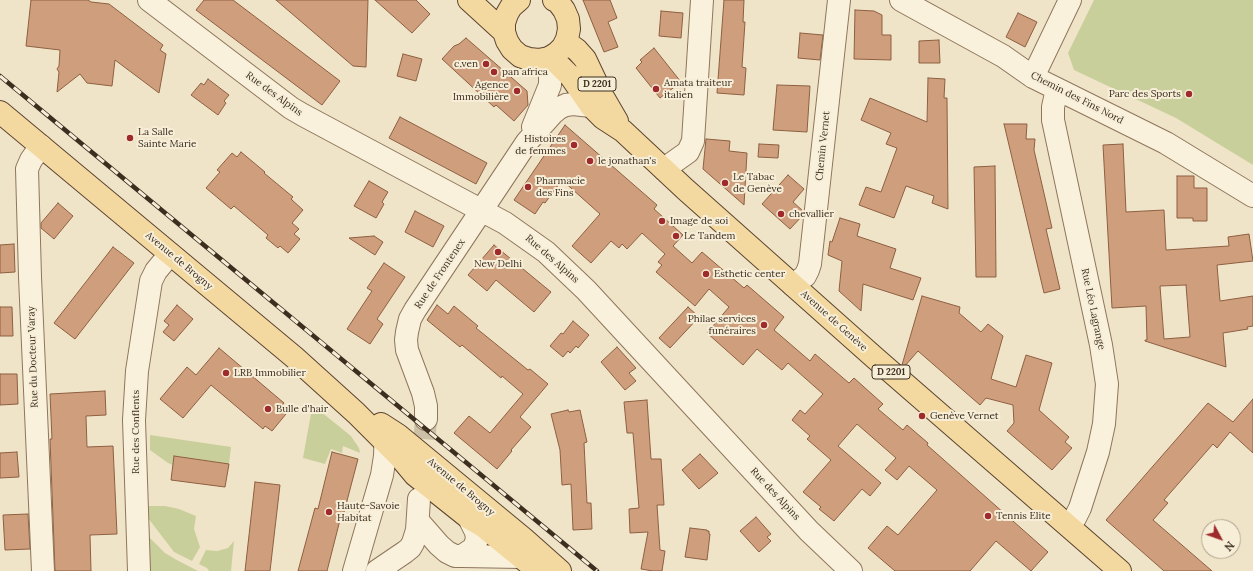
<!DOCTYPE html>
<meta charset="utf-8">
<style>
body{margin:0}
#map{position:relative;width:1253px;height:571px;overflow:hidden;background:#f0e4c8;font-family:Lora,serif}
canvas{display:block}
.north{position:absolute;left:1201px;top:519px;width:40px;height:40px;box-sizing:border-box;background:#f7eed8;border:1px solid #ada18e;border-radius:50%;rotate:131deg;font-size:11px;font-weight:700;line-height:16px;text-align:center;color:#3d2e20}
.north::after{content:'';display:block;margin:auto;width:14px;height:18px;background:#9e2a2b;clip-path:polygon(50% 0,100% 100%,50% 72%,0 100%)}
</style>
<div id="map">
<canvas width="1253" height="571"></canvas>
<div class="north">N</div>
</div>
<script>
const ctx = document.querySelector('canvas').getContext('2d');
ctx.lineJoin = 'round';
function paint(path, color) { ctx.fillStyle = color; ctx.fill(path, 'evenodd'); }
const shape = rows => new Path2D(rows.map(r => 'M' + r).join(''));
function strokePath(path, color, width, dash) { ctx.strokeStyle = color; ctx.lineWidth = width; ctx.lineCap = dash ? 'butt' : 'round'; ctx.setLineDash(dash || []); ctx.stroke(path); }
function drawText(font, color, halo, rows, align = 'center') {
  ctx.font = font + ' Lora,serif'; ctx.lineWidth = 4; ctx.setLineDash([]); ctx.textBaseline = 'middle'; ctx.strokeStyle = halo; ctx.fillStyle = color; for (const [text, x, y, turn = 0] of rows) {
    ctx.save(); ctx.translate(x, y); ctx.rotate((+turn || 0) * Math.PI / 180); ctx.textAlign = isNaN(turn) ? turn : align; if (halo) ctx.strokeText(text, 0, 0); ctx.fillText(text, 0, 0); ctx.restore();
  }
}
paint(shape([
 [1094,0,1253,0,1253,165,1176,118,1074,70,1068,53],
 [315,407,351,436,359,448,360,453,343,446,342,453,331,449,325,464,303,458,312,408],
 [150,435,231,447,229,464,175,456,173,465,168,463,150,450],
 [149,506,165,506,179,509,196,516,194,529,200,547,192,561,174,552,148,518],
 [150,538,165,553,175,559,198,571,146,571,146,540],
 [234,541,231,571,209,571,207,568,199,564,206,550,217,551,228,548]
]), '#c9cf9b');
const building = shape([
 [31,0,88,0,91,2,109,4,163,45,160,50,166,54,159,93,115,60,112,86,87,83,80,74,57,92,59,72,57,69,59,66,60,50,26,46,31,0],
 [204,0,233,0,340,81,322,105,196,10,204,0],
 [276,0,368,0,366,67,353,66,276,0],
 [375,0,416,0,430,14,412,33,375,0],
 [583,0,610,0,617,18,608,22,618,47,604,52,583,0],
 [724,0,744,0,743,22,745,22,742,67,746,68,744,95,717,93,724,0],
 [855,10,874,11,882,15,882,35,891,35,891,60,854,59,855,10],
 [661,11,683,13,681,38,659,36,661,11],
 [1018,13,1037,22,1025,47,1006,37,1018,13],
 [800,33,823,35,820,60,798,58,800,33],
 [466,38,527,91,528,105,514,121,496,105,494,107,442,59,454,46,459,44,466,38],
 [939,40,940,63,919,63,919,41,939,40],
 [654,48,681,82,660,98,636,68,642,62,640,60,654,48],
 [403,54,422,59,416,81,397,76,403,54],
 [928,78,945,79,944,98,947,98,948,209,932,203,934,196,906,186,894,218,859,205,866,187,881,192,897,148,886,144,891,133,861,120,870,98,927,122,928,78],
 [208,79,229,95,224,101,226,103,218,115,191,95,201,83,204,85,208,79],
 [777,85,810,86,807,132,773,130,777,85],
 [400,117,487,163,476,184,389,138,400,117],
 [1004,124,1027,124,1026,139,1035,139,1034,150,1052,228,1046,229,1060,289,1044,293,1004,124],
 [565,125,657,205,654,209,683,235,673,246,692,263,702,252,744,288,747,285,784,317,774,330,810,361,815,354,849,383,854,378,883,404,878,409,903,430,907,425,928,443,927,445,1048,552,1031,571,996,541,970,571,895,571,868,548,887,526,898,535,937,490,909,466,897,480,885,470,896,458,857,424,838,446,881,483,870,496,862,489,834,521,819,509,821,507,803,492,831,460,807,439,810,436,792,420,800,410,805,414,823,394,788,363,782,370,757,349,743,365,707,333,729,307,709,289,695,306,656,272,662,265,658,262,665,254,642,233,627,249,622,244,619,248,611,241,591,263,572,246,600,214,562,180,545,203,543,202,535,214,514,200,565,125],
 [706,139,730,141,729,151,747,153,744,205,703,169,706,139],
 [759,144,779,145,778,158,758,157,759,144],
 [1123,144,1126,212,1164,210,1166,250,1229,246,1228,237,1249,234,1253,261,1217,265,1220,301,1253,296,1253,326,1247,327,1248,329,1223,333,1226,367,1145,341,1145,340,1147,340,1146,306,1112,308,1103,145,1123,144],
 [1186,285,1190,337,1164,339,1160,286,1186,285],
 [241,152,265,172,264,173,293,197,291,199,303,210,292,223,299,229,294,234,300,239,288,253,280,246,278,248,266,238,268,235,234,206,231,209,206,188,220,172,217,170,232,153,237,157,241,152],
 [995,166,996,277,976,277,974,167,995,166],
 [788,175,804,189,793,202,803,211,803,215,790,229,762,204,788,175],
 [1177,176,1194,176,1194,188,1207,188,1207,221,1193,221,1193,218,1177,218,1177,176],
 [369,181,388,192,382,202,384,204,376,218,354,206,369,181],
 [58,203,73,216,54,239,41,228,41,223,58,203],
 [415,211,444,226,433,247,405,232,415,211],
 [840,218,860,224,857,236,896,249,890,268,921,278,913,300,863,284,861,311,839,291,842,261,828,255,830,241,832,242,840,218],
 [374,236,383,242,375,255,349,238,374,236],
 [14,244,15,272,0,273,0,245,14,244],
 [494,245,551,292,534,312,496,280,487,291,468,275,494,245],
 [113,247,134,263,75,339,54,323,113,247],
 [384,263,405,277,377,319,383,324,370,344,347,329,372,291,367,288,384,263],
 [922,296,960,307,959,313,981,332,988,324,1003,336,991,379,1016,387,1026,355,1052,363,1039,410,1069,437,1065,442,1072,448,1052,470,1007,431,1014,423,1013,405,986,398,980,405,918,351,904,367,902,365,922,296],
 [177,305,193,319,174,341,163,332,169,325,164,321,177,305],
 [437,305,448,314,454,306,478,326,476,328,528,370,530,369,548,384,520,417,531,427,511,450,512,451,497,469,454,433,469,416,490,433,523,394,502,376,501,378,462,345,460,347,427,320,437,305],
 [0,307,12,307,13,336,0,336,0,307],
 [688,307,699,317,670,348,659,338,688,307],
 [573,321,589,335,578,348,576,346,570,353,568,351,563,357,550,346,561,333,563,334,573,321],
 [617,347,636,368,629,373,636,381,625,390,601,362,617,347],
 [219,348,284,403,279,409,286,414,272,431,265,426,263,429,211,385,183,418,160,399,187,367,196,375,219,348],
 [0,374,17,374,18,404,0,405,0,374],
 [105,391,106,415,86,416,87,447,113,446,117,534,90,535,91,571,55,571,50,439,52,439,50,394,105,391],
 [1253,399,1253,453,1230,432,1217,448,1213,444,1164,500,1168,503,1153,520,1212,571,1164,571,1106,520,1208,403,1233,422,1253,399],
 [647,400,651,459,661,459,664,505,657,505,660,550,665,551,662,571,653,571,641,569,648,532,630,533,629,509,639,508,633,433,627,433,624,402,647,400],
 [568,410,569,412,580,410,587,442,584,443,587,503,591,503,592,529,573,530,571,484,562,485,560,450,551,414,568,410],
 [17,452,19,477,0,478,0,453,17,452],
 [332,452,358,459,343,516,341,516,327,571,298,571,315,508,318,509,332,452],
 [700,454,718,473,699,489,682,470,700,454],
 [174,456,229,464,225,487,171,480,174,456],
 [255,482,280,485,270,571,245,571,255,482],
 [28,514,30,549,5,550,3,515,28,514],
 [756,517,771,534,767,537,771,541,759,552,740,531,756,517],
 [690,528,707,530,707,531,709,531,709,534,710,534,707,560,685,557,690,528]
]);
paint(building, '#cf9f7d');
strokePath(building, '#8d5f41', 1);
strokePath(shape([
 [422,472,426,419]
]), '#ccc0a6', 22, [22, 11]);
const minor = shape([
 [149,0,291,108,303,115,505,223,546,252,586,290,809,531,851,571],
 [901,0,1003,56,1033,77,1166,143,1253,196],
 [1033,77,1070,0],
 [1057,89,1053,107,1053,120,1101,345,1107,384,1104,424,1098,452,1080,508,1075,518,1068,525],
 [533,127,550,85,550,68,549,58],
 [41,146,31,160,27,169,30,277,43,571],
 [664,169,688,152,693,141,702,0],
 [793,285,805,276,808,270,810,264,839,0],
 [426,419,426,406,423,393,407,350,406,340,407,332,410,319,415,310,527,142,553,113,559,108,566,105,573,104,591,106],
 [418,521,439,545,447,552,455,556,462,556,474,548,477,539,476,532,469,518],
 [462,556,521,557],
 [139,571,134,420,137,371,151,281,156,271,170,254],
 [354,571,382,475,385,456,386,428],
 [377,571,405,552,410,548,413,543,417,530,419,499]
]);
const major = shape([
 [469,0,504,32],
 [519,0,511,7,507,14,504,23,504,32,507,41,512,49,520,56,529,59,539,60,549,58,557,53,563,47,567,39,569,29,568,19,564,10,558,2,554,0],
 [566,42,577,50,585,59,603,97,617,121],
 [551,57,571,77,591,106,603,118,623,131,685,189,875,358,1120,571],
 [0,112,294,357,356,413,400,457,415,475,469,518,483,526,538,571],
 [381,424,398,435,524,539,560,571]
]);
strokePath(minor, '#8d765c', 24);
strokePath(major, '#5b4430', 24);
strokePath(minor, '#faf1dc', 22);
strokePath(major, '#f3d9a0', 22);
const rail = shape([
 [0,76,597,571]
]);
strokePath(rail, '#3d2e20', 4.5);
strokePath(rail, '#f7eed8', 3, [9]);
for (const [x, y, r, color] of [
 [486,64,4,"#9e2a2b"],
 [494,72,4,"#9e2a2b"],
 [656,89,4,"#9e2a2b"],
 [517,91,4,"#9e2a2b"],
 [1189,94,4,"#9e2a2b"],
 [130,138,4,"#9e2a2b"],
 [574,145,4,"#9e2a2b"],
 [590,161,4,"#9e2a2b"],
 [725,183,4,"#9e2a2b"],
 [528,187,4,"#9e2a2b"],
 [781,214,4,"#9e2a2b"],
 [662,221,4,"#9e2a2b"],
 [676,236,4,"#9e2a2b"],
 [498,252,4,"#9e2a2b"],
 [706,274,4,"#9e2a2b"],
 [764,325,4,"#9e2a2b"],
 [226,373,4,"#9e2a2b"],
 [268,409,4,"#9e2a2b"],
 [922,416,4,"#9e2a2b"],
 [329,512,4,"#9e2a2b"],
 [988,516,4,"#9e2a2b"]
]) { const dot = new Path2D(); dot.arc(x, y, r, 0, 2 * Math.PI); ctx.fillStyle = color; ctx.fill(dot); strokePath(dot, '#f7eed8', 1.5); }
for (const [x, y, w] of [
 [597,84,38],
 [891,372,38]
]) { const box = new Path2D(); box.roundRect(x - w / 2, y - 7, w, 14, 3); ctx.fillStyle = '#f7eed8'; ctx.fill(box); strokePath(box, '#3d2e20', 1); }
drawText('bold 9px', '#3d2e20', null, [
 ["D 2201",597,84],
 ["D 2201",891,372]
]);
drawText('10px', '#3d2e20', '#f7eed8', [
 ["c.ven",478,64,"right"],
 ["pan africa",502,72],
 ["Amata traiteur",664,83],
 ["italien",664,95],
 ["Agence",509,85,"right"],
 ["Immobilière",509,97,"right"],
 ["Parc des Sports",1181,94,"right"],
 ["La Salle",138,132],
 ["Sainte Marie",138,144],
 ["Histoires",566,139,"right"],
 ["de femmes",566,151,"right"],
 ["le jonathan's",598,161],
 ["Le Tabac",733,177],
 ["de Genève",733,189],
 ["Pharmacie",536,181],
 ["des Fins",536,193],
 ["chevallier",789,214],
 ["Image de soi",670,221],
 ["Le Tandem",684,236],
 ["New Delhi",498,264,"center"],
 ["Esthetic center",714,274],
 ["Philae services",756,319,"right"],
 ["funéraires",756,331,"right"],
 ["LRB Immobilier",234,373],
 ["Bulle d'hair",276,409],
 ["Genève Vernet",930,416],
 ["Haute-Savoie",337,506],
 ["Habitat",337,518],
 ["Tennis Elite",996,516]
], 'left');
drawText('10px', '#3d2e20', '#f7eed8', [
 ["Rue des Alpins",274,94,36],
 ["Chemin des Fins Nord",1077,98,27],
 ["Chemin Vernet",823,146,-84],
 ["Rue des Alpins",552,259,41],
 ["Avenue de Brogny",179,261,40],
 ["Rue de Frontenex",440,274,-56],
 ["Rue Léo Lagrange",1093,309,78],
 ["Avenue de Genève",834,321,42],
 ["Rue du Docteur Varay",33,357,-92],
 ["Rue des Conflents",136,432,-90],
 ["Avenue de Brogny",461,487,40],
 ["Rue des Alpins",775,494,47]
]);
</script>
